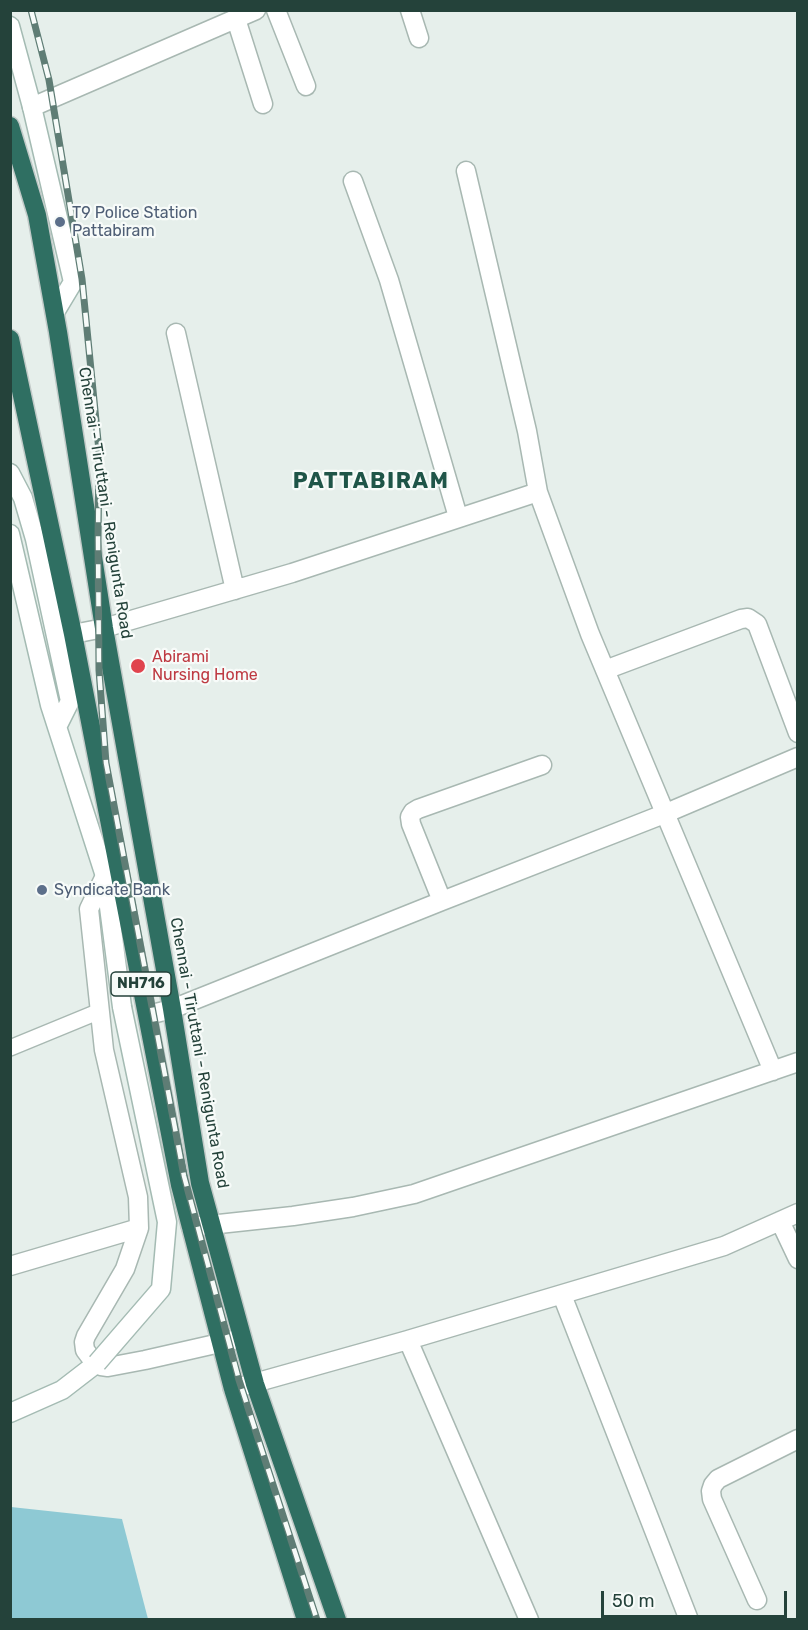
<!DOCTYPE html>
<style>
body{margin:0}
#map{position:relative;width:808px;height:1630px;overflow:hidden;background:#e6efeb;font-family:Rubik,sans-serif}
canvas{display:block}
.frame{position:absolute;inset:0;border:12px solid #24423a;pointer-events:none}
.scale{position:absolute;left:601px;top:1591px;width:186px;height:27px;box-sizing:border-box;border:3px solid #24423a;border-top:0;padding-left:8px;font-size:18px;line-height:21px;white-space:nowrap;color:#24423a;-webkit-text-stroke:4px #f7fbf9;paint-order:stroke}
</style>
<div id="map">
<canvas width="808" height="1630"></canvas>
<div class="frame"></div>
<div class="scale">50 m</div>
</div>
<script>
const ctx = document.querySelector('canvas').getContext('2d');
ctx.lineJoin = 'round';
function paint(path, color) { ctx.fillStyle = color; ctx.fill(path, 'evenodd'); }
const shape = rows => new Path2D(rows.map(r => 'M' + r).join(''));
function strokePath(path, color, width, dash) { ctx.strokeStyle = color; ctx.lineWidth = width; ctx.lineCap = dash ? 'butt' : 'round'; ctx.setLineDash(dash || []); ctx.stroke(path); }
function drawText(font, color, halo, rows, align = 'center') {
  ctx.font = font + ' Rubik,sans-serif'; ctx.lineWidth = 4.5; ctx.setLineDash([]); ctx.textBaseline = 'middle'; ctx.strokeStyle = halo; ctx.fillStyle = color; for (const [text, x, y, turn = 0] of rows) {
    ctx.save(); ctx.translate(x, y); ctx.rotate((+turn || 0) * Math.PI / 180); ctx.textAlign = isNaN(turn) ? turn : align; if (halo) ctx.strokeText(text, 0, 0); ctx.fillText(text, 0, 0); ctx.restore();
  }
}
paint(shape([
 [11,1507,122,1519,148,1619,11,1619]
]), '#8ec9d4');
const lane = shape([
 [10,1048,100,1011]
]);
const street = shape([
 [276,10,306,86],
 [410,10,419,38],
 [236,19,263,104],
 [32,107,256,10],
 [466,171,527,431,538,492,590,634,773,1071],
 [353,181,389,280,458,517],
 [176,333,235,590],
 [73,634,104,628,292,573,538,492],
 [605,670,741,619,748,618,757,624,798,733],
 [105,876,89,909,104,1050,138,1197,139,1228,125,1269,86,1336,84,1342,85,1350,91,1358,101,1366,108,1367,145,1360,242,1338],
 [442,901,411,824,410,817,413,812,418,809,542,765],
 [148,1015,172,1009,442,901,664,814,798,757],
 [780,1221,798,1259],
 [191,1227,293,1216,353,1207,414,1194,798,1062],
 [10,1266,139,1228],
 [562,1295,689,1620],
 [233,1389,408,1340],
 [757,1600,712,1499,711,1491,713,1485,718,1479,798,1439],
 [529,1620,408,1340,724,1246,798,1213]
]);
const secondary = shape([
 [10,26,32,107,73,282,55,312],
 [10,473,23,498,35,539,70,701,57,727],
 [10,534,50,705,105,876,122,1007],
 [10,1413,62,1390,97,1363]
]);
const highway = shape([
 [10,126,37,215,58,332,104,628,172,1009,200,1183,255,1384,337,1620],
 [10,339,73,634,180,1185,233,1389,306,1620]
]);
strokePath(lane, '#a8b8b2', 18);
strokePath(street, '#a8b8b2', 21);
strokePath(secondary, '#a4bbb3', 21);
strokePath(highway, '#c2cac8', 21);
strokePath(lane, '#fff', 15);
strokePath(street, '#fff', 18);
strokePath(secondary, '#fff', 18);
strokePath(highway, '#2f6f62', 18);
const rail = shape([
 [31,10,49,80,82,279,99,451,98,539,99,670,106,763,184,1176,239,1380,317,1620]
]);
strokePath(rail, '#5f7d75', 7);
strokePath(rail, '#f7fbf9', 4.5, [14]);
const secondaryBridge = shape([
 [97,1363,161,1289,167,1222,122,1007]
]);
strokePath(secondaryBridge, '#a4bbb3', 21, []);
strokePath(secondaryBridge, '#fff', 18);
for (const [x, y, r, color] of [
 [60,222,6,"#5c6f8a"],
 [138,666,8,"#e0444e"],
 [42,890,6,"#5c6f8a"]
]) { const dot = new Path2D(); dot.arc(x, y, r, 0, 2 * Math.PI); ctx.fillStyle = color; ctx.fill(dot); strokePath(dot, '#f7fbf9', 2); }
for (const [x, y, w] of [
 [141,984,60]
]) { const box = new Path2D(); box.roundRect(x - w / 2, y - 12, w, 24, 4.5); ctx.fillStyle = '#f7fbf9'; ctx.fill(box); strokePath(box, '#24423a', 1.5); }
drawText('bold 15px', '#24423a', null, [
 ["NH716",141,984]
]);
drawText('16px', '#4e5e75', '#f7fbf9', [
 ["T9 Police Station",72,213],
 ["Pattabiram",72,231],
 ["Syndicate Bank",54,890]
], 'left');
drawText('16px', '#24423a', '#f7fbf9', [
 ["Chennai - Tiruttani - Renigunta Road",105,503,81],
 ["Chennai - Tiruttani - Renigunta Road",199,1053,80]
]);
drawText('16px', '#be3a42', '#f7fbf9', [
 ["Abirami",152,657],
 ["Nursing Home",152,675]
], 'left');
ctx.letterSpacing = '1.5px';
drawText('bold 22px', '#1f5548', '#f7fbf9', [
 ["PATTABIRAM",371,482]
]);
ctx.letterSpacing = '0px';
</script>
